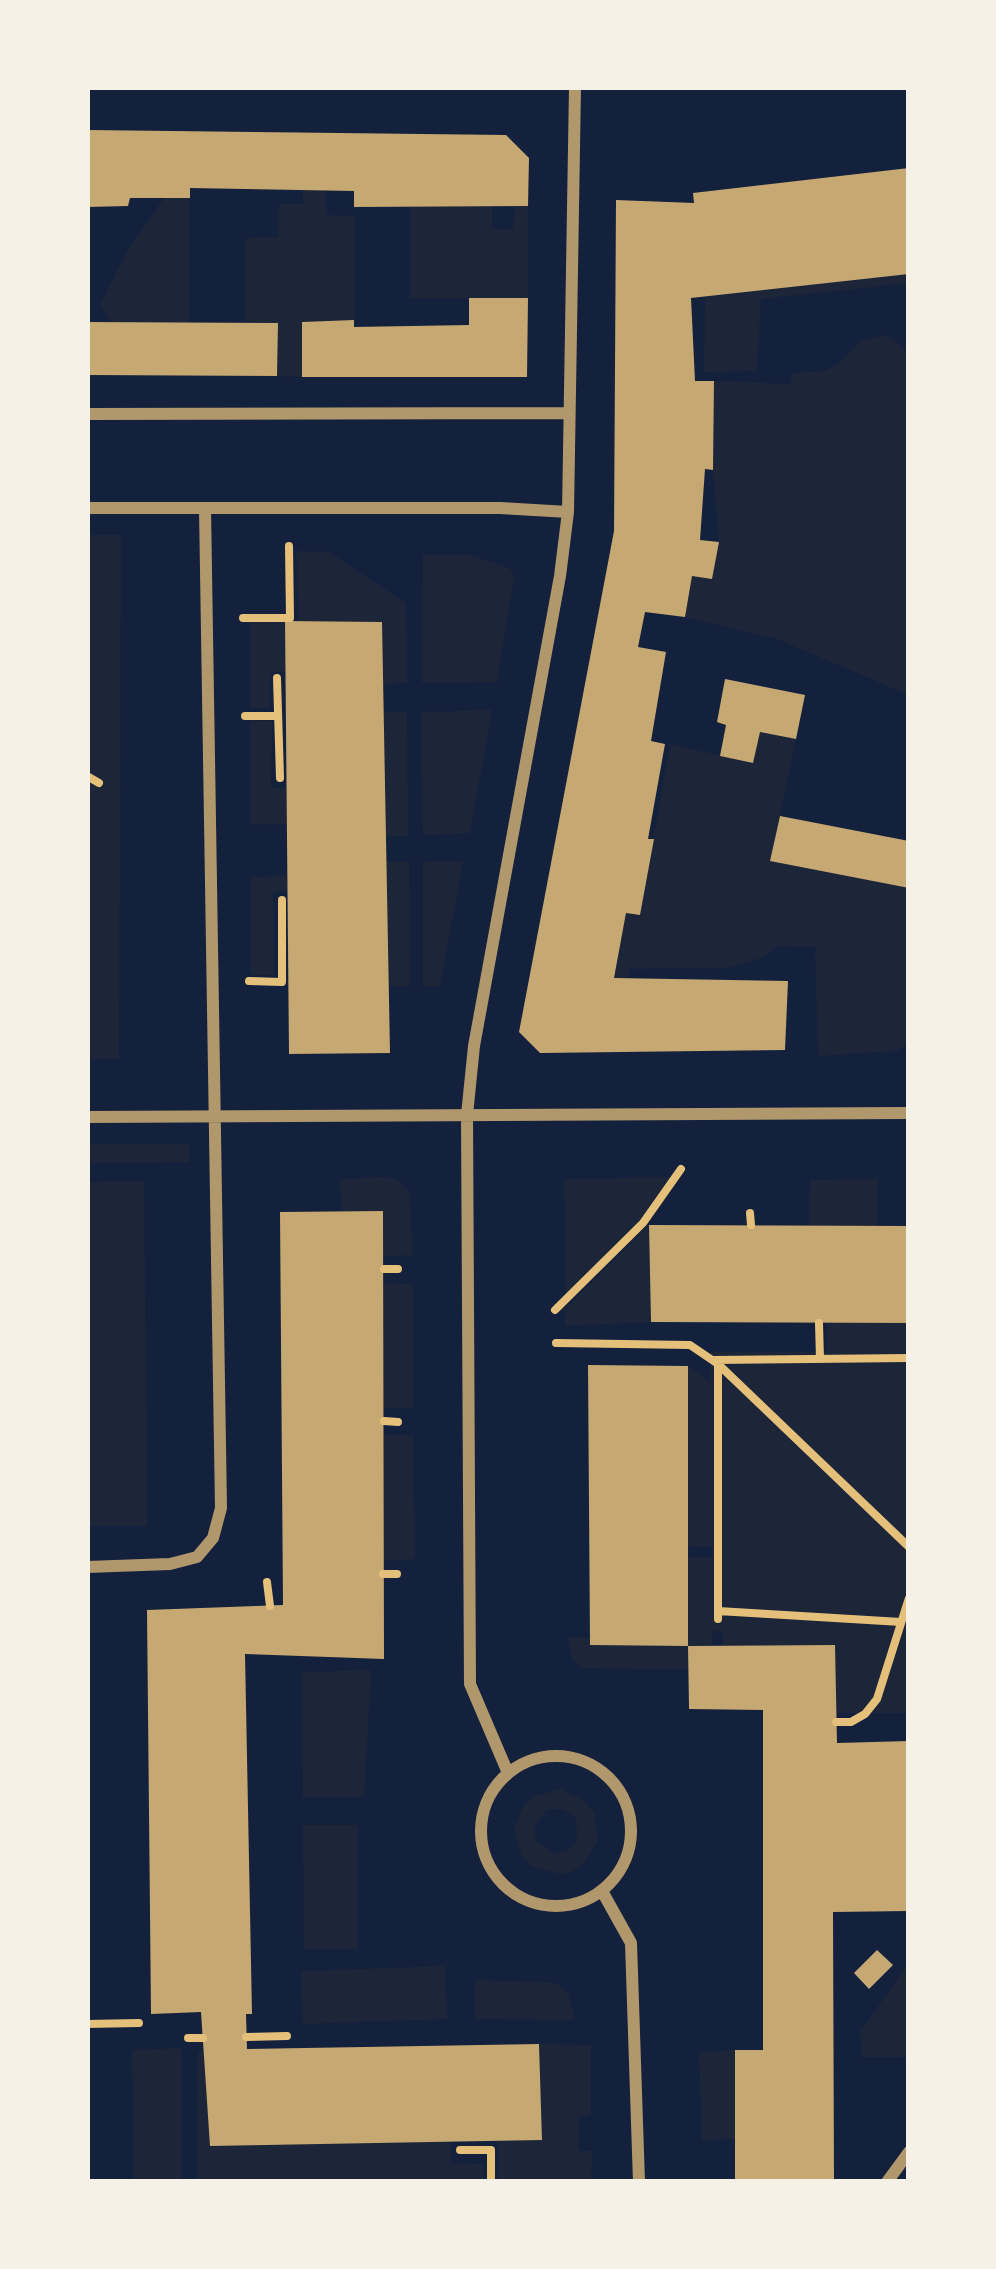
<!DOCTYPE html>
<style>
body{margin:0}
#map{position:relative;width:996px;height:2269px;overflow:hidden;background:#14213d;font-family:Inter,sans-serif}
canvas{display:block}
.frame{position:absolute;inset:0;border:90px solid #f6f1e7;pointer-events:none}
</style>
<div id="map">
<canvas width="996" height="2269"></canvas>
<div class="frame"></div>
</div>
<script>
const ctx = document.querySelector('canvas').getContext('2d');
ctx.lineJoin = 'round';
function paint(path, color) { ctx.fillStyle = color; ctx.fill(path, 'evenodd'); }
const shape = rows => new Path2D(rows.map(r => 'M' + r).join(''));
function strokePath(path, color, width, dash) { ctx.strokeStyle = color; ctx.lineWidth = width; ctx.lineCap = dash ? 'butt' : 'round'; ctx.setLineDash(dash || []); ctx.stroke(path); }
paint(shape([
 [303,190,326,190,326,215,354,216,354,320,302,322,302,377,277,376,278,323,246,322,246,238,278,237,279,204,303,204],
 [164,198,190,198,189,322,110,322,100,304,128,250],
 [410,206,492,206,492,229,513,229,515,206,528,206,528,298,410,298],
 [909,274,909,283,761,299,757,371,704,372,705,297],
 [884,335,894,339,909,355,909,695,777,639,685,617,692,576,719,542,713,470,714,381,790,384,793,373,825,371,838,364,860,341],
 [87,535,121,535,119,1059,87,1059],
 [296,551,329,552,406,603,407,683,382,684,381,622,299,622],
 [423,554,471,555,510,568,514,578,497,682,422,683],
 [250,621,285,621,285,671,270,673,270,708,250,708],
 [492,710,470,833,423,835,421,712],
 [384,712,407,712,408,836,386,836],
 [250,721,272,721,271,788,286,788,287,824,250,825],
 [760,732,796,739,770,861,909,888,909,1042,897,1051,818,1056,815,947,778,946,761,958,727,968,629,969,629,978,614,978,626,913,640,914,670,744,752,763],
 [463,861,440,986,423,986,423,862],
 [386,862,409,862,410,986,388,986],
 [287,876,287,891,273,892,274,975,251,975,250,877],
 [87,1144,189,1144,189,1162,87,1163],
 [382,1177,396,1179,409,1190,413,1255,383,1256,383,1211,342,1212,339,1179],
 [670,1177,638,1223,566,1294,564,1179],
 [878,1179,877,1226,809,1226,810,1180],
 [144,1181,147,1526,87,1526,87,1182],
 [649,1225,651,1322,565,1326,565,1309],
 [383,1283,413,1284,413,1408,383,1408],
 [827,1323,909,1323,909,1713,835,1713,834,1645,723,1645,723,1631,713,1631,712,1645,688,1646,688,1670,581,1668,572,1660,568,1637,589,1638,590,1645,688,1645,688,1557,712,1557,712,1547,688,1546,688,1366,710,1382,711,1352,827,1352],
 [384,1435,413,1435,415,1559,384,1561],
 [371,1670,364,1797,303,1798,302,1672],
 [561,1789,586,1802,594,1813,598,1840,584,1864,572,1872,559,1874,531,1866,522,1857,514,1830,524,1804,535,1796],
 [547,1809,563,1809,576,1818,577,1840,567,1851,553,1853,536,1841,534,1827],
 [303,1825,358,1825,358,1949,304,1950],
 [909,1963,909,2057,862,2057,860,2032],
 [445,1966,447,2019,303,2024,301,1971],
 [475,1980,556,1983,568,1992,575,2020,475,2019],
 [539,2044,591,2045,591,2115,578,2117,579,2151,592,2151,591,2182,498,2182,498,2140,542,2139],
 [182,2048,182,2182,134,2182,132,2050],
 [735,2050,735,2139,702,2140,699,2053],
 [204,2051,450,2141,451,2163,483,2164,483,2182,197,2182,198,2052]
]), '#1d2539');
paint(shape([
 [87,130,506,135,529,158,528,206,354,207,354,191,190,188,190,198,130,198,128,206,87,207],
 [909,168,909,274,691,298,695,381,714,381,713,470,705,469,700,540,719,542,712,579,692,576,685,617,645,612,638,647,666,652,651,741,665,744,648,839,654,839,640,915,626,913,614,978,788,981,785,1050,540,1053,519,1032,614,531,616,200,694,203,693,193],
 [469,298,528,298,527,377,302,377,302,322,354,320,354,327,469,325],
 [87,322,278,323,277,376,87,375],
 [285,621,382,622,390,1053,289,1054],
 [725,679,805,695,796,739,760,732,753,763,720,756,726,725,717,722],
 [780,816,909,841,909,888,770,861],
 [383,1211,384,1659,245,1654,252,2014,246,2014,247,2049,539,2044,542,2140,210,2146,201,2012,151,2014,147,1610,283,1605,280,1212],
 [649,1225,909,1226,909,1323,651,1322],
 [588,1365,688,1366,688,1646,590,1645],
 [835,1645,837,1743,909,1741,909,1911,833,1912,834,2182,735,2182,735,2050,763,2050,763,1710,689,1709,688,1646],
 [877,1950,893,1965,869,1989,854,1973]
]), '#c6a872');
strokePath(shape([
 [243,618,290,618,289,546],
 [277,678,280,778],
 [245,716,278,716],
 [87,776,99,783],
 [249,981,282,982,282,900],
 [750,1213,751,1225],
 [384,1269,398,1269],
 [555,1310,643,1223,681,1169],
 [819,1323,820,1359],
 [556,1343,690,1345,718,1364,909,1547],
 [713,1360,909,1358],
 [718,1365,718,1619],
 [384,1421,398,1422],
 [383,1574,397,1574],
 [267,1582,270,1606],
 [718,1611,901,1622],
 [836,1722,851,1722,865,1714,877,1699,909,1598],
 [87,2024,139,2023],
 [246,2037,287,2036],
 [188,2038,203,2038],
 [460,2150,491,2150,491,2182]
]), '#e5c07b', 8);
strokePath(shape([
 [87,414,568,413],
 [87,508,500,508,568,512],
 [87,1117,909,1113],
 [87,1567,170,1564,197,1557,213,1538,221,1508,205,508],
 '481 1831a75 75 0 1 1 150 0a75 75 0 1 1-150 0Z',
 [508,1773,470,1684,467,1115,474,1046,560,576,568,512,575,87],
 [602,1891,631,1943,639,2182],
 [887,2182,909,2152]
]), '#b1986c', 12);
</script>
